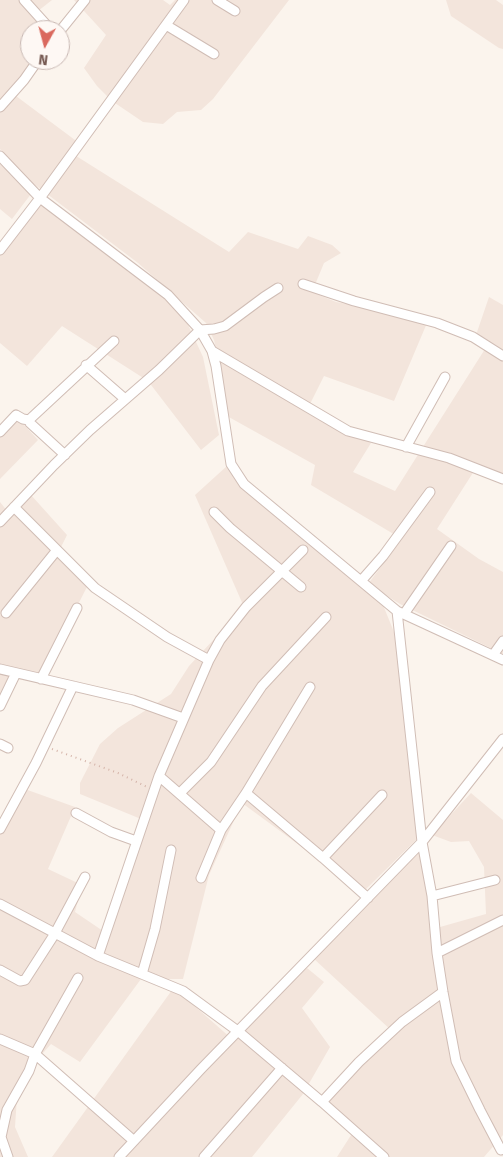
<!DOCTYPE html>
<style>
body{margin:0}
#map{position:relative;width:503px;height:1157px;overflow:hidden;background:#fbf4ed;font-family:"Fira Sans",sans-serif}
canvas{display:block}
.north{position:absolute;left:20px;top:20px;width:50px;height:50px;box-sizing:border-box;background:#fef8f4;border:1px solid #c8b8b3;border-radius:50%;rotate:187deg;font-size:14px;font-weight:700;line-height:20px;text-align:center;color:#765951}
.north::after{content:'';display:block;margin:auto;width:18px;height:22px;background:#da695e;clip-path:polygon(50% 0,100% 100%,50% 72%,0 100%)}
</style>
<div id="map">
<canvas width="503" height="1157"></canvas>
<div class="north">N</div>
</div>
<script>
const ctx = document.querySelector('canvas').getContext('2d');
ctx.lineJoin = 'round';
function paint(path, color) { ctx.fillStyle = color; ctx.fill(path, 'evenodd'); }
const shape = rows => new Path2D(rows.map(r => 'M' + r).join(''));
function strokePath(path, color, width, dash) { ctx.strokeStyle = color; ctx.lineWidth = width; ctx.lineCap = dash ? 'butt' : 'round'; ctx.setLineDash(dash || []); ctx.stroke(path); }
paint(shape([
 [0,0,52,0,33,15,47,30,30,30,30,60,36,60,12,93,79,143,73,154,229,252,248,232,298,249,308,236,332,245,341,253,324,263,312,292,336,302,403,314,427,323,394,401,324,376,308,408,371,443,353,472,395,491,485,349,476,335,489,297,503,305,503,476,476,468,437,529,479,559,503,572,503,654,400,604,368,584,402,539,311,485,315,465,227,416,220,365,214,340,206,323,138,263,30,181,0,149],
 [74,0,163,0,170,5,175,0,289,0,213,99,201,110,177,112,163,124,143,122,112,101,97,86,84,68,106,35],
 [446,0,496,0,503,5,503,49,499,48,451,16],
 [0,164,31,194,12,219,0,209],
 [35,200,153,287,184,316,203,357,219,435,201,450,148,381,62,326,27,366,0,343,0,243],
 [17,417,38,440,0,479,0,426],
 [227,466,383,605,396,637,420,836,363,892,242,803,209,875,183,979,141,979,80,1062,51,1044,36,1061,17,1097,15,1127,28,1157,0,1157,0,824,22,788,75,807,48,869,82,885,75,912,103,931,141,819,80,794,80,783,100,744,118,728,171,694,189,666,244,607,195,495],
 [31,495,67,535,61,547,89,583,42,675,11,675,0,698,0,502,8,512],
 [471,793,503,820,503,1135,484,1157,337,1157,353,1132,326,1098,393,1032,313,958,424,845,440,927,486,914,484,867,469,841,451,842,432,835],
 [307,968,324,982,302,1008,330,1047,303,1094,252,1157,52,1157,172,990,190,1002,232,1039]
]), '#f3e5dc');
const minor = shape([
 [24,0,51,30],
 [217,0,235,11],
 [166,25,214,54],
 [60,31,85,0],
 [0,107,24,80,38,60],
 [0,156,40,198,168,295,200,330,212,351,216,366,231,464,244,484,397,611,422,842,432,896,437,953,443,992,456,1061,480,1110,501,1150],
 [0,250,40,198,184,0],
 [303,284,354,301,437,323,473,337,503,356],
 [212,351,348,431,449,458,503,479],
 [86,365,125,399],
 [0,432,16,415,23,419,29,420],
 [406,447,445,377],
 [65,455,30,423,29,420,114,341],
 [14,507,95,588,167,637,209,660],
 [214,512,230,528,301,587],
 [0,522,54,465,90,430,159,370,200,330,214,329,225,326,264,297,278,288],
 [361,581,383,556,430,492],
 [397,611,503,660],
 [6,613,57,550],
 [404,614,451,546],
 [493,655,503,641],
 [0,669,133,700,183,718],
 [41,679,77,608],
 [0,706,16,673],
 [0,744,8,748],
 [159,776,221,830],
 [180,793,211,762,262,686,326,617],
 [246,793,323,858,368,898],
 [76,813,111,832,136,841],
 [0,829,36,763,73,686],
 [323,858,382,795],
 [201,878,221,830,246,793,310,687],
 [432,896,495,880],
 [0,904,98,956,183,991,239,1032,322,1102,384,1157],
 [437,953,503,920],
 [98,956,159,776,209,660,220,640,246,607,303,550],
 [0,970,20,981,25,980,54,935,85,877],
 [142,974,155,929,171,850],
 [0,1039,35,1054,134,1141],
 [322,1102,359,1062,402,1022,443,992],
 [8,1157,1,1137,7,1110,29,1071,35,1054,78,978],
 [119,1157,201,1069,422,842,503,739],
 [204,1157,282,1068]
]);
strokePath(minor, '#d0bdb5', 11);
strokePath(shape([
 [52,749,118,773,147,787]
]), '#d4b4a9', 2, [1, 4]);
strokePath(minor, '#fff', 9);
</script>
